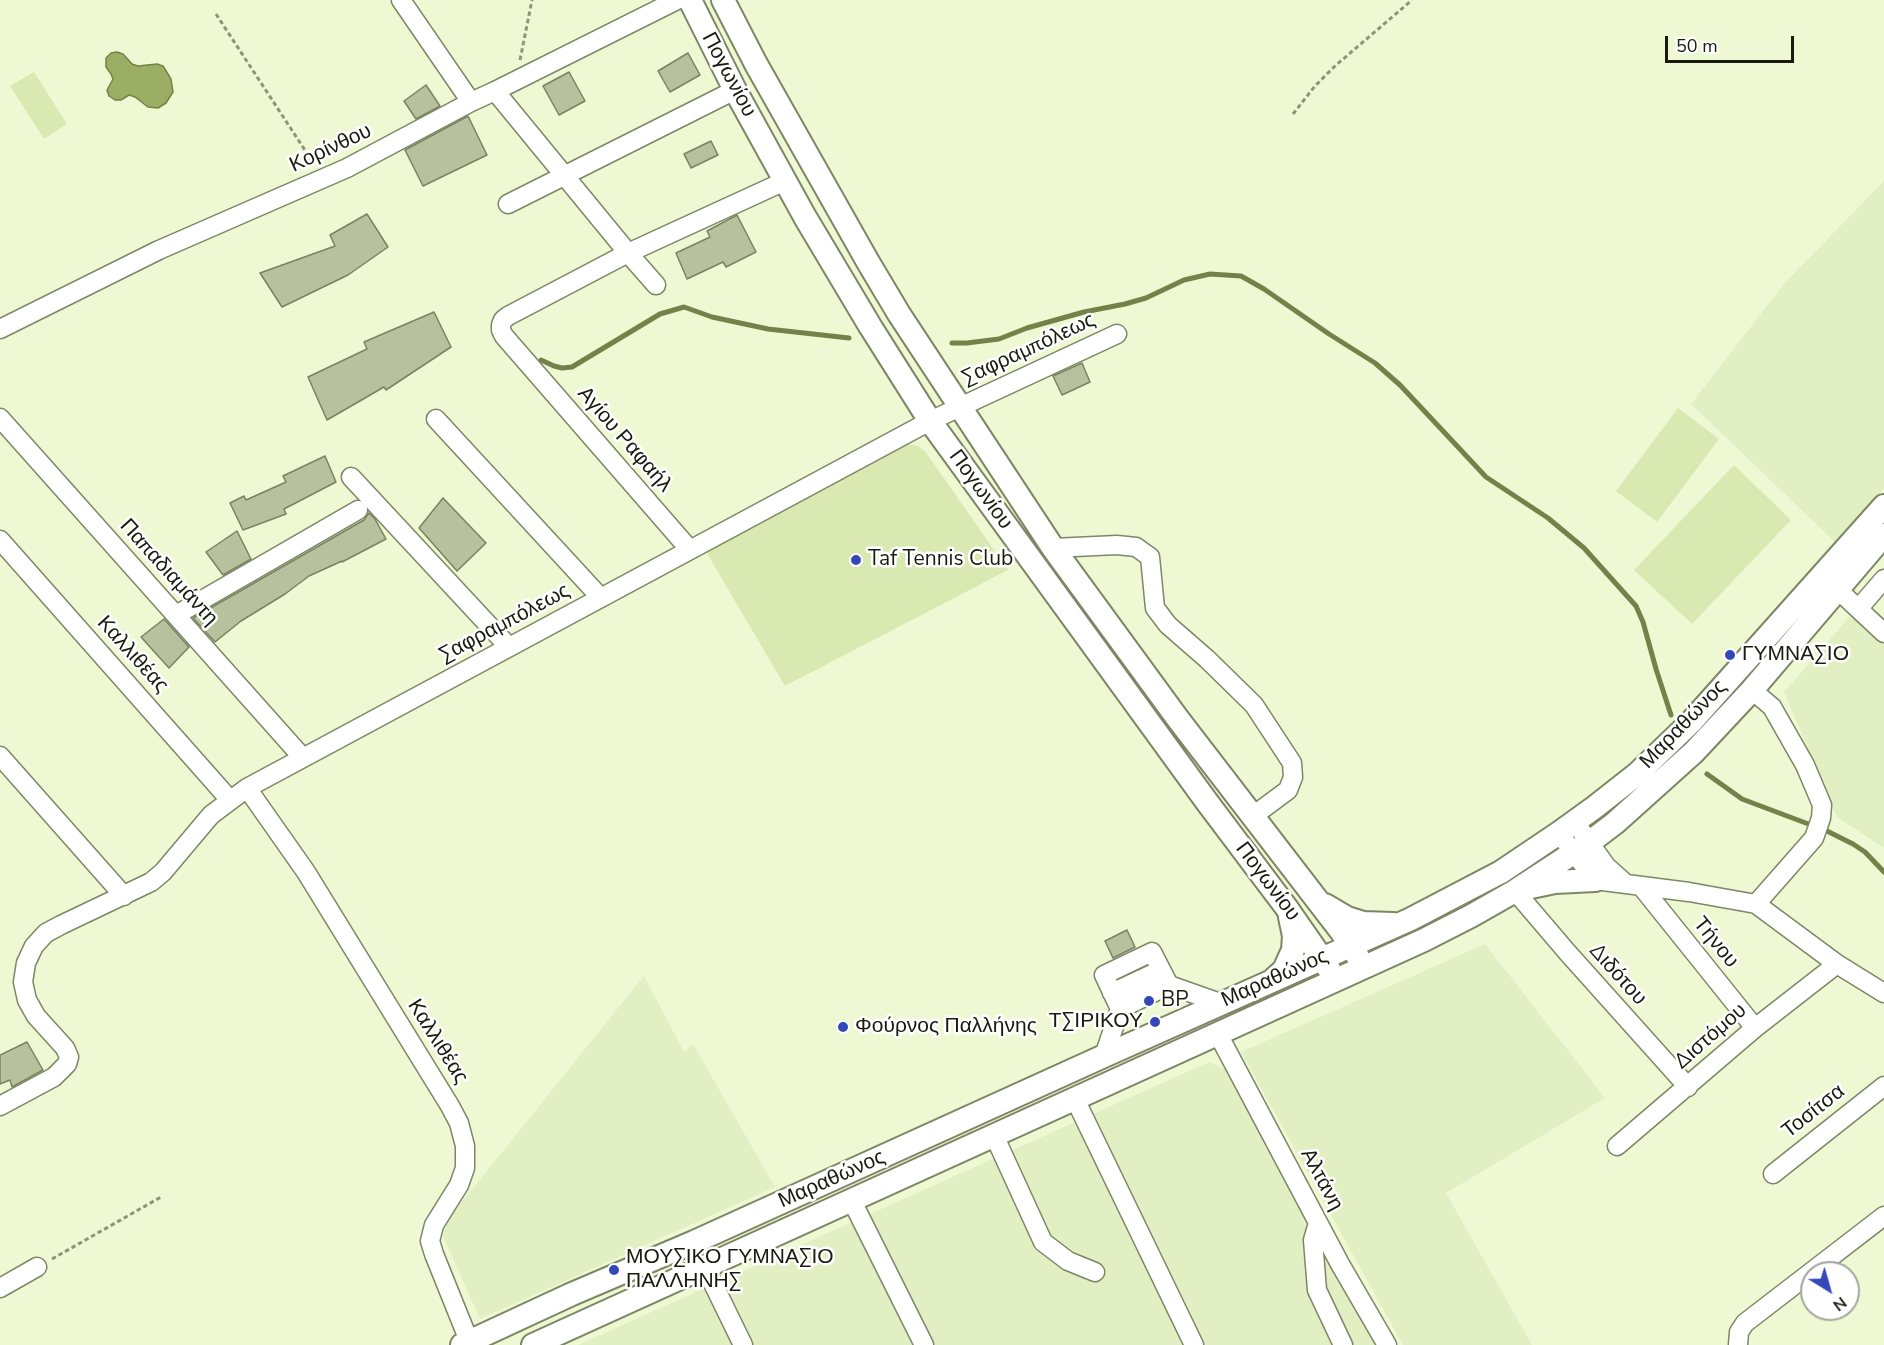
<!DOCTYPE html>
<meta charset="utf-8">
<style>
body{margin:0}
#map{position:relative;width:1884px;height:1345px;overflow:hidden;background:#eef9d4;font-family:"Nunito Sans",sans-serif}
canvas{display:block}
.north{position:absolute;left:1800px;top:1261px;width:60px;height:60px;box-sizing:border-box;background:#fff;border:2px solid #a3a49f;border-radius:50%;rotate:143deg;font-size:16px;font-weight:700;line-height:24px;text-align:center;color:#181b0e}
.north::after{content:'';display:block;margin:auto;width:21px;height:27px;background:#3548ba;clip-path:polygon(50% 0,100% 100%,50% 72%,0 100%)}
.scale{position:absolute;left:1665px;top:36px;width:129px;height:27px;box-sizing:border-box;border:3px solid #181b0e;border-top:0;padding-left:8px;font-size:18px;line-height:21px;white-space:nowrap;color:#181b0e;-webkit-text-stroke:4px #fff;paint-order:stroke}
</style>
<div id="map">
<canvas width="1884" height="1345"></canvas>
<div class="north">N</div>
<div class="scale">50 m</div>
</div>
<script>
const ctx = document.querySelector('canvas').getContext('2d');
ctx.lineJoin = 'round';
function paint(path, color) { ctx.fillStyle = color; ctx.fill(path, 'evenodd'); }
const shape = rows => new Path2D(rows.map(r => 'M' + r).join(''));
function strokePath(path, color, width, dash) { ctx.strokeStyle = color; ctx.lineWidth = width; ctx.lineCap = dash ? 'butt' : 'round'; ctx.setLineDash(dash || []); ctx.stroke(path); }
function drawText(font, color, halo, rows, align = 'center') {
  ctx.font = font + ' "Nunito Sans",sans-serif'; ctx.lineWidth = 5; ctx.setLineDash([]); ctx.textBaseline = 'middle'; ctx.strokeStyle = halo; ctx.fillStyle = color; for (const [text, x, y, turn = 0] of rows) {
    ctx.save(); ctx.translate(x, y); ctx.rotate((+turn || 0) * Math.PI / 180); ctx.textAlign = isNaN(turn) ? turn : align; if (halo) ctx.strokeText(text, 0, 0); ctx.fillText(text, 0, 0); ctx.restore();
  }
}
paint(shape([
 [1884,181,1884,488,1836,543,1691,404,1784,284],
 [1852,614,1884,644,1884,848,1837,817,1784,692],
 [1485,944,1605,1098,1446,1193,1532,1345,1403,1345,1241,1052],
 [644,976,684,1052,693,1044,775,1187,480,1319,443,1236,448,1219],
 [1209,1062,1234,1073,1381,1345,578,1345]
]), '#e2efc2');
paint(shape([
 [34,72,67,124,44,139,10,86],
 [1678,408,1719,439,1657,522,1616,491],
 [906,444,918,446,925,451,1008,570,785,686,705,550],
 [1734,465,1791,520,1692,624,1634,570],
 [1548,854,1552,860,1452,919,1365,955,1506,880]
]), '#dae9b2');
const water = shape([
 [117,52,123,54,132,64,138,66,157,64,163,66,171,79,173,92,166,103,158,108,148,107,135,97,129,95,121,100,115,100,109,96,107,90,113,79,111,74,106,67,106,58,111,53,117,52]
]);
paint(water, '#9bae64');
strokePath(water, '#74824a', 1.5);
strokePath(shape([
 [952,343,967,343,999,339,1027,328,1084,312,1125,304,1146,298,1184,280,1210,274,1241,276,1264,289,1329,334,1375,363,1400,385,1486,477,1548,518,1584,548,1636,606,1643,622,1656,669,1671,715],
 [541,360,554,366,562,368,572,367,660,314,684,307,712,317,768,329,849,338],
 [1707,774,1742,799,1827,831,1853,844,1865,852,1884,872]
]), '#74824a', 5);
const building = shape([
 [688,53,700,75,670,92,658,71,688,53],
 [569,72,585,101,559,115,543,86,569,72],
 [426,85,440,106,416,119,404,101,426,85],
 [468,116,487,155,423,186,405,150,468,116],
 [711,141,718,155,691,168,684,154,711,141],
 [367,214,388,247,348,275,282,307,260,273,335,246,330,235,367,214],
 [737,215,756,252,726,267,723,262,687,279,676,253,710,237,707,231,737,215],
 [434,312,451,347,386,390,384,387,327,420,308,377,367,349,364,342,434,312],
 [1082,363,1090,382,1062,395,1053,376,1082,363],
 [325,456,336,482,284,509,286,514,243,530,230,503,244,496,246,500,286,482,283,476,325,456],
 [443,498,486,543,457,571,419,528,443,498],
 [369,513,375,519,386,539,342,562,342,561,309,576,285,594,241,621,215,642,193,618,364,520,369,513],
 [237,531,251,559,223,575,206,552,237,531],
 [164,619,189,647,169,668,141,637,164,619],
 [1127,930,1135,947,1113,958,1105,941,1127,930],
 [27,1042,43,1070,12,1087,10,1080,0,1084,0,1055,27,1042]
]);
paint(building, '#b7c19e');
strokePath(building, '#798261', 1.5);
const minor = shape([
 [401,0,471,102],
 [495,91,628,253,656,285],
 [508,204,735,90],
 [0,329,159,250,347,168,471,102,495,91,677,0],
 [0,418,303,758],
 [436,419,601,598],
 [351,477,509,647],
 [0,540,230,800],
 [1053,548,1117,545,1136,547,1150,557,1155,608,1168,625,1207,659,1254,705,1292,763,1293,777,1288,790,1253,816],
 [690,550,504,336,501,330,501,325,503,320,508,316,628,253,785,181],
 [1837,589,1884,633],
 [1859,608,1884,579],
 [176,615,358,510],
 [1752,690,1772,707,1805,765,1822,805,1821,818,1814,838,1756,904],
 [0,756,124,896],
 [247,788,306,872,450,1106,459,1123,465,1146,465,1168,459,1185,434,1225,430,1241,434,1254,469,1341],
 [1575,822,1606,866,1625,883],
 [1559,833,1595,880,1689,892,1756,904,1837,964,1884,993],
 [1641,886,1755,1028],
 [1515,891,1567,952,1688,1087],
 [1112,993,1161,970],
 [1120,1009,1169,985,1220,1003],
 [1218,1034,1340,1264,1387,1345],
 [1104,1056,1120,1009,1104,975,1152,952,1169,985],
 [1075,1099,1194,1345],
 [0,1106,54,1077,67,1064,69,1057,65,1048,36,1016,27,1000,23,982,26,963,34,946,46,933,61,925,151,882,163,872,211,815,247,788,930,421,1117,334],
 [994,1135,1043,1242,1068,1261,1095,1272],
 [1617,1146,1755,1028,1837,964],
 [1773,1174,1884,1086],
 [851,1199,924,1345],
 [1318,1223,1313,1240,1317,1290,1343,1345],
 [705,1267,743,1345],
 [0,1288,37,1267],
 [1738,1345,1739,1332,1745,1323,1884,1216]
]);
const major = shape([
 [690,0,735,90,805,217,870,326,930,421,1207,802,1286,907,1329,969],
 [723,0,756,64,868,262,899,314,1053,548,1178,719,1341,931,1358,957],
 [1531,887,1555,882,1595,880],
 [1325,905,1347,918,1363,923,1393,924],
 [1274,979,1284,970,1293,950,1294,936,1290,917],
 [462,1345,572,1294,694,1242,1104,1056,1411,919,1501,872,1559,833,1595,807,1637,774,1665,747,1692,721,1884,506],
 [533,1345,1424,940,1471,916,1515,891,1590,842,1615,823,1694,752,1752,690,1884,535]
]);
strokePath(minor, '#7d8665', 21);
strokePath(major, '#7d8665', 26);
strokePath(shape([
 [216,14,314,164],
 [520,60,532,0],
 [1293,114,1315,86,1335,66,1412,0],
 [52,1259,161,1197]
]), '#8d947a', 3, [4.5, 3]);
strokePath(minor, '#fff', 18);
strokePath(major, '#fff', 22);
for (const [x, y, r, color] of [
 [856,560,6,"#3548ba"],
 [1730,655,6,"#3548ba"],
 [1149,1001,6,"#3548ba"],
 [1155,1022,6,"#3548ba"],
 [843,1027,6,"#3548ba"],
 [614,1270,6,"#3548ba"]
]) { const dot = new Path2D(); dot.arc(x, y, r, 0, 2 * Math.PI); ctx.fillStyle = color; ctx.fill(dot); strokePath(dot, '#fff', 2); }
drawText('21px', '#181b0e', '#fff', [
 ["Πογωνίου",728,75,62],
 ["Κορίνθου",331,149,-25],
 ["Σαφραμπόλεως",1029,350,-25],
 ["Αγίου Ραφαήλ",624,440,49],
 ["Πογωνίου",980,490,54],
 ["Παπαδιαμάντη",168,573,48],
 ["Σαφραμπόλεως",505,624,-28],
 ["Καλλιθέας",132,655,48],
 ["Μαραθώνος",1684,725,-46],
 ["Πογωνίου",1267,882,53],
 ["Τήνου",1715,943,51],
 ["Διδότου",1617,975,48],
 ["Μαραθώνος",1275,979,-24],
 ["Διστόμου",1711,1037,-41],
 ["Καλλιθέας",437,1042,58],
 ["Τοσίτσα",1814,1112,-38],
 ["Μαραθώνος",832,1180,-24],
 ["Αλτάνη",1321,1180,62]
]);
drawText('21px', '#181b0e', '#fff', [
 ["Taf Tennis Club",868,560],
 ["ΓΥΜΝΑΣΙΟ",1742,655],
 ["BP",1161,1001],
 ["ΤΣΙΡΙΚΟΥ",1143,1022,"right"],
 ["Φούρνος Παλλήνης",855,1027],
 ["ΜΟΥΣΙΚΟ ΓΥΜΝΑΣΙΟ",626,1258],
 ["ΠΑΛΛΗΝΗΣ",626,1282]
], 'left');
</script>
